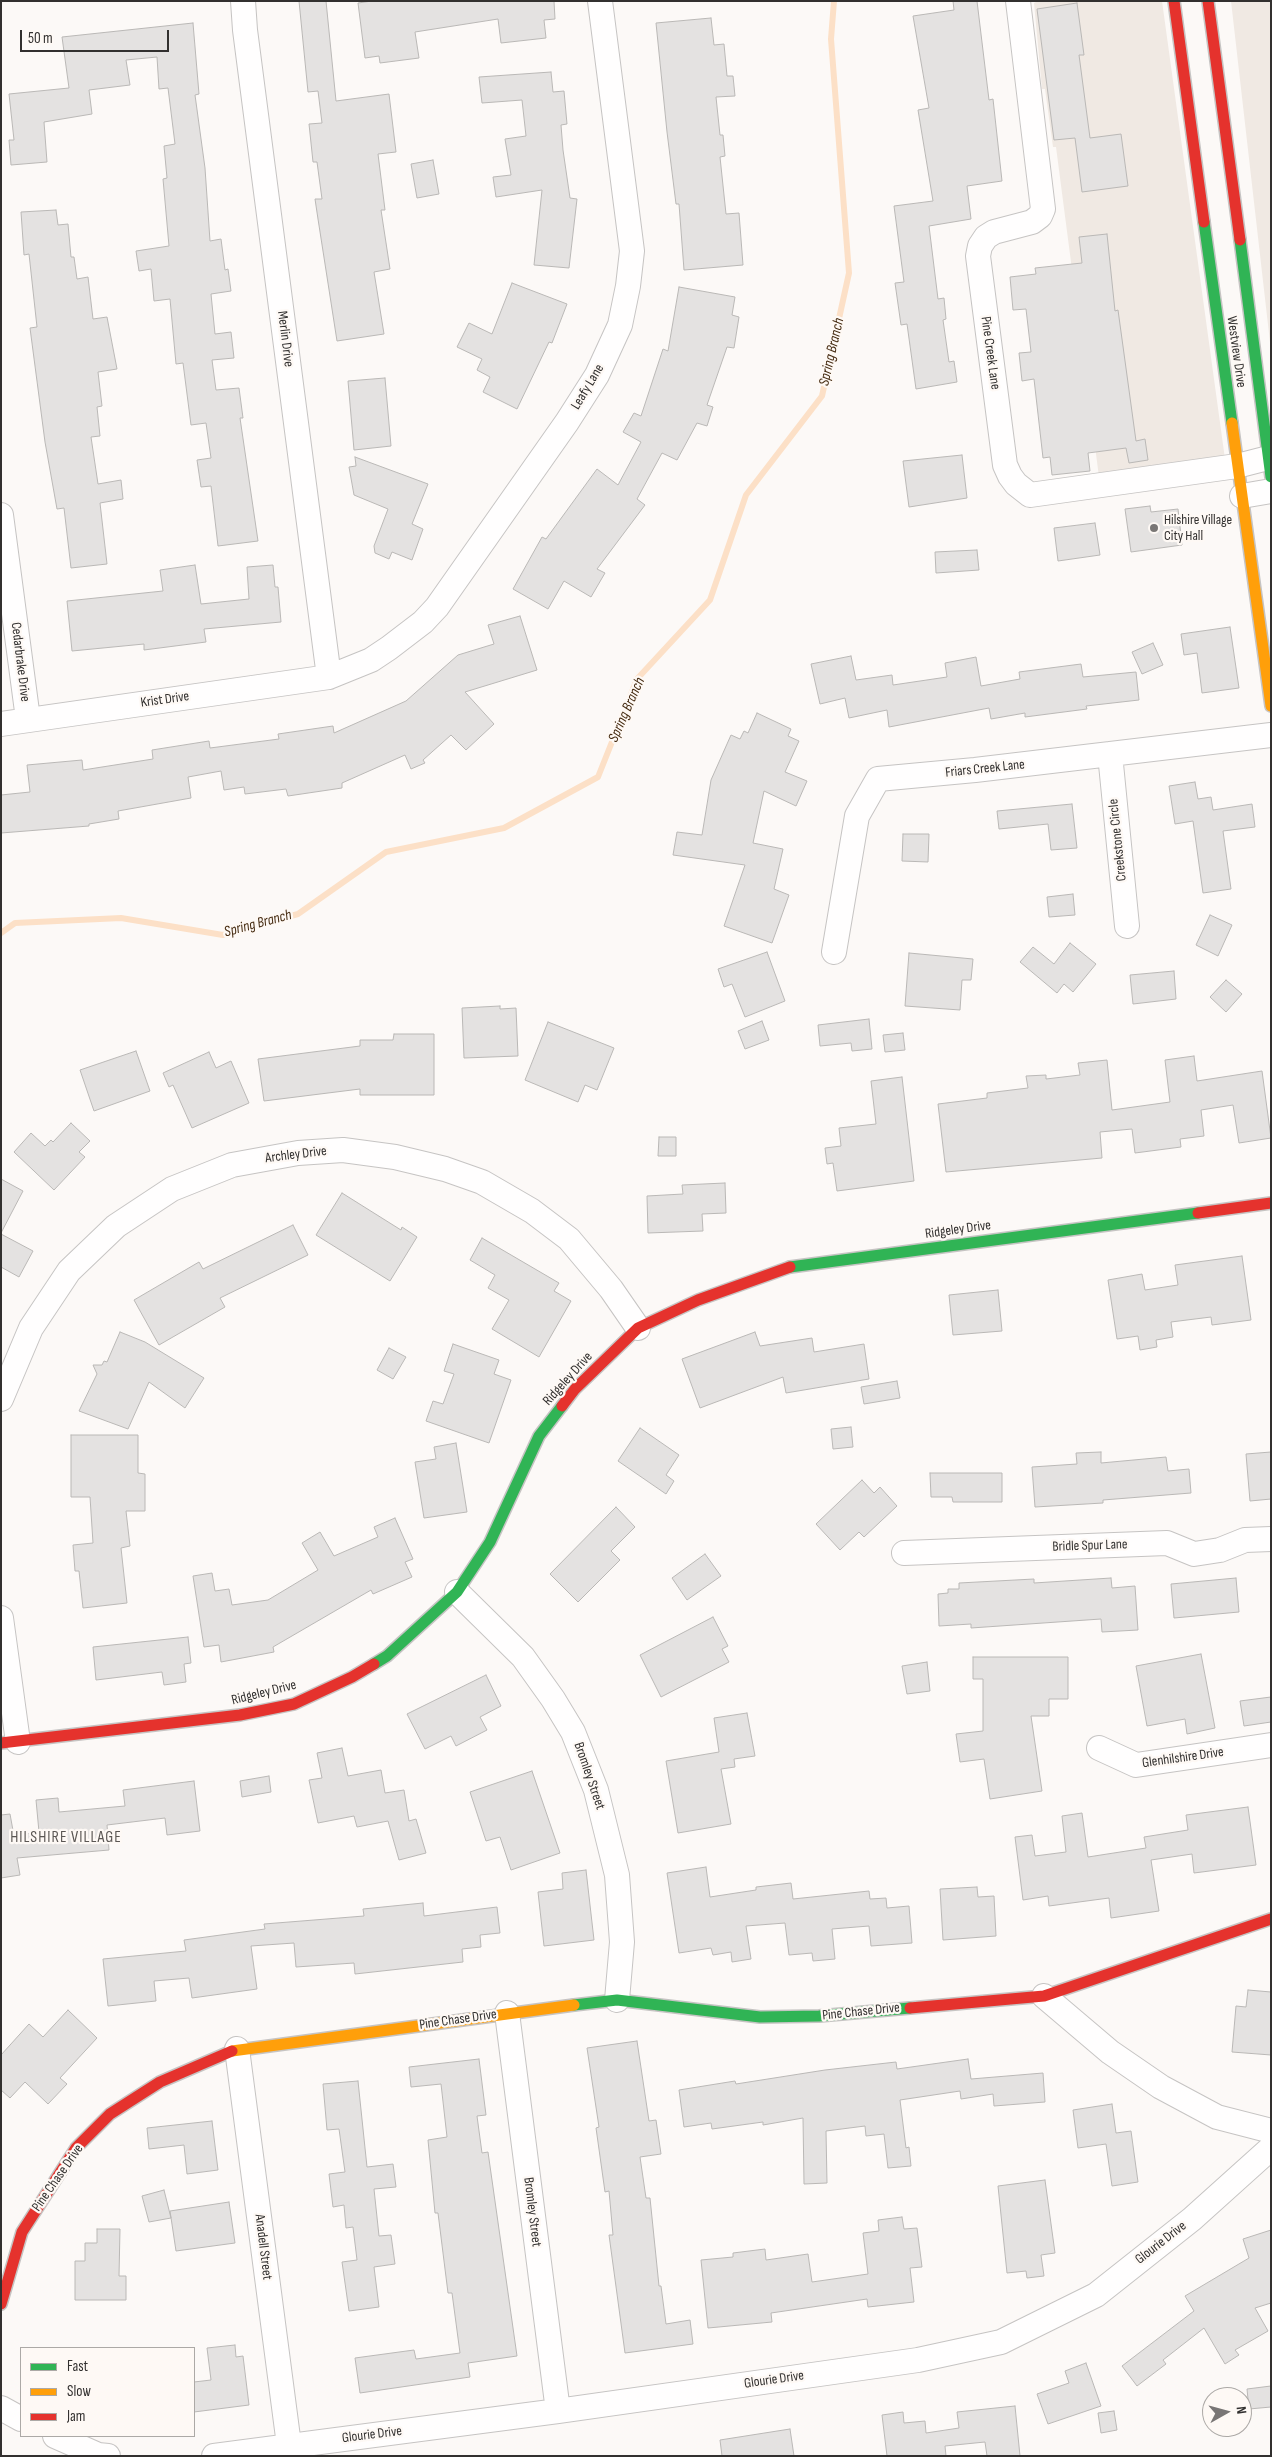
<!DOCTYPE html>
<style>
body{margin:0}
#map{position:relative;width:1272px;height:2457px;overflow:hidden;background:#fcf9f7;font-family:"Sofia Sans Condensed",sans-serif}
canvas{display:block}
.frame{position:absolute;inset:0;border:2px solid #32302f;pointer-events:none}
.legend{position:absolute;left:20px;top:2347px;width:175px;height:90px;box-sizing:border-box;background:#fef9f5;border:1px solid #aca9a6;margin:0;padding:6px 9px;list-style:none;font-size:15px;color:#32302f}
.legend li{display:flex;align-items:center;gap:10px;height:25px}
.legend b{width:25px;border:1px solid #aca9a6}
.north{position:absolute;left:1202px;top:2387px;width:50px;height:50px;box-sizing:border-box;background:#fef9f5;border:1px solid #aca9a6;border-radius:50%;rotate:83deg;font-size:14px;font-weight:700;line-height:20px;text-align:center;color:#32302f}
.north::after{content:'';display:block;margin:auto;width:18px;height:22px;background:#797675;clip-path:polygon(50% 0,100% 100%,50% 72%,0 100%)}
.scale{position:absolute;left:20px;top:30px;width:149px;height:22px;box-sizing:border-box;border:2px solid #32302f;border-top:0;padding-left:6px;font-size:15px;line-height:18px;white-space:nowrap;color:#32302f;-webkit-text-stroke:4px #fef9f5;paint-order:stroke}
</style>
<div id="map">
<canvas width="1272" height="2457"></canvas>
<div class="frame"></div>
<ul class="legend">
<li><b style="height:6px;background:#30b455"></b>Fast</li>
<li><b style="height:6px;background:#ff9f0a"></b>Slow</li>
<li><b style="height:6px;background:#e5322d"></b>Jam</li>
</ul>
<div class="north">N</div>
<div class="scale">50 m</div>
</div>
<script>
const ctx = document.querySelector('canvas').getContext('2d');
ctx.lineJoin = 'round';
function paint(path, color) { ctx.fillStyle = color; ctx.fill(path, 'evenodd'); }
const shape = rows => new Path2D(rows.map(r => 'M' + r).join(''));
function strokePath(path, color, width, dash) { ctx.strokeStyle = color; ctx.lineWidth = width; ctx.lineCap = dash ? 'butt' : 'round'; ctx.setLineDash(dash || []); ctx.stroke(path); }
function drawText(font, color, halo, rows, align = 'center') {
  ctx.font = font + ' "Sofia Sans Condensed",sans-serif'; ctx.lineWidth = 4.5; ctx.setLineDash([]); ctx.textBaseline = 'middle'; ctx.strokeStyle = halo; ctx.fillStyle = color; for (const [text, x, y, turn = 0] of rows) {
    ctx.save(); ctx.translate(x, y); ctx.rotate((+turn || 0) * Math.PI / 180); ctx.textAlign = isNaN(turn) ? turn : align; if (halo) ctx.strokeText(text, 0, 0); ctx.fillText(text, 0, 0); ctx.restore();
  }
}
paint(shape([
 [1038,1,1162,1,1225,459,1099,477,1056,147,1053,147,1045,89,1042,89,1034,3],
 [1231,1,1271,1,1271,351]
]), '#f0e9e3');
strokePath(shape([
 [1,933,15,923,121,918,223,935,298,914,386,852,504,828,598,777,637,679,710,600,746,495,822,396,849,273,831,39,834,1]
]), '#fce0c7', 6);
const building = shape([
 [299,1,326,1,336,101,389,94,396,152,378,154,385,210,381,210,390,269,374,272,384,334,337,341,318,219,315,199,322,199,317,162,313,162,309,124,322,123,318,91,308,92,299,1],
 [372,1,554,1,555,19,544,20,546,38,501,43,498,19,415,32,419,58,380,63,379,56,365,58,358,3,372,1],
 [953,1,977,1,989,100,993,99,1002,181,967,186,971,219,929,226,938,299,944,298,946,319,943,320,949,362,954,361,957,382,916,389,907,324,901,325,895,283,904,282,894,206,933,201,918,110,929,108,913,16,954,10,953,1],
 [1077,3,1084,55,1079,55,1090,138,1121,134,1128,186,1082,192,1075,138,1054,140,1037,9,1077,3],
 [711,18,714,45,724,44,727,76,733,76,735,96,716,97,720,135,723,135,725,156,720,157,726,214,739,213,743,265,684,270,679,204,676,204,667,132,656,23,711,18],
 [193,23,199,94,195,95,205,168,210,241,221,239,225,270,228,269,231,291,211,294,215,334,231,332,234,358,212,360,216,390,239,388,243,418,240,418,258,541,218,546,211,486,201,487,197,460,211,458,206,423,191,425,183,363,176,364,170,299,154,301,151,269,139,271,136,251,169,246,163,179,167,178,164,146,175,144,168,88,159,89,157,57,126,60,130,85,89,90,92,114,44,122,47,162,11,165,9,140,14,140,9,94,69,88,62,37,193,23],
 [551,72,553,92,564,91,567,124,561,125,563,150,570,198,577,199,569,268,534,265,542,190,496,197,493,177,511,175,505,139,526,136,522,100,482,103,479,77,551,72],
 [433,160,439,194,417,198,411,164,433,160],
 [56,210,58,225,68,224,71,257,74,257,77,279,88,277,93,319,107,317,117,369,98,372,102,406,97,407,100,436,91,437,98,484,121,480,123,499,100,503,107,564,71,568,64,508,57,509,45,442,30,328,37,327,29,254,24,255,21,212,56,210],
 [1107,234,1115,311,1118,310,1136,441,1145,439,1148,460,1129,463,1126,448,1088,453,1090,471,1052,475,1050,457,1043,458,1034,379,1022,381,1019,353,1031,352,1026,309,1013,310,1010,277,1036,274,1035,268,1082,263,1079,237,1107,234],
 [512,283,567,304,552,343,549,342,517,409,483,392,490,377,477,370,482,359,457,347,469,323,492,334,512,283],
 [679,287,735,297,732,315,739,317,734,348,727,347,707,405,713,407,707,426,697,423,677,460,662,453,637,499,645,505,597,569,605,573,591,597,564,581,548,609,513,589,542,537,546,539,597,469,618,485,641,442,623,432,634,413,641,416,663,349,668,351,679,287],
 [385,378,391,446,354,450,348,381,385,378],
 [962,455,967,498,909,507,903,461,962,455],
 [355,457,428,484,412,524,423,529,412,560,392,552,389,559,375,553,374,546,388,509,354,495,349,467,356,466,355,457],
 [1150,506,1151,512,1178,509,1182,545,1131,552,1125,509,1150,506],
 [1095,523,1100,555,1058,561,1054,528,1095,523],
 [977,550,979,570,936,573,935,552,977,550],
 [195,565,201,604,249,599,247,567,273,565,275,587,278,587,281,622,204,629,206,642,144,650,144,644,72,651,67,601,163,591,160,570,195,565],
 [520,616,537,670,465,692,494,724,466,750,451,735,423,760,425,763,411,769,405,755,342,783,342,788,288,796,286,789,245,794,244,787,224,790,221,771,188,777,191,798,118,811,119,819,89,824,89,826,1,833,1,795,30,792,27,765,82,760,83,770,153,759,152,750,209,741,210,748,279,739,278,734,333,726,334,733,406,701,458,655,494,644,488,625,520,616],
 [1230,627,1239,688,1202,693,1197,653,1184,655,1181,634,1230,627],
 [1153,643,1163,665,1142,674,1132,652,1153,643],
 [851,656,856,680,892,675,893,685,947,677,945,663,976,657,981,686,1020,679,1019,672,1081,664,1083,677,1136,672,1139,700,1086,706,1087,709,1025,717,1025,713,991,719,989,708,889,727,887,710,849,718,845,698,820,704,811,664,851,656],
 [757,713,791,729,788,736,799,741,785,772,807,781,796,806,764,791,753,843,783,849,774,889,789,895,772,943,724,926,745,865,673,855,677,832,702,835,711,780,731,735,740,739,744,731,748,733,757,713],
 [1195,782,1198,799,1211,797,1213,810,1252,804,1255,827,1223,831,1231,889,1203,893,1193,821,1175,824,1169,786,1195,782],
 [1072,804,1077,848,1051,850,1048,824,999,829,997,811,1072,804],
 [903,834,929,834,928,862,902,861,903,834],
 [1073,894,1075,915,1049,917,1047,897,1073,894],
 [1210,915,1232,925,1218,956,1196,945,1210,915],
 [1070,943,1096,964,1073,992,1064,984,1057,993,1020,962,1033,947,1054,964,1070,943],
 [767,952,785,1001,745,1017,732,984,724,987,718,969,767,952],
 [909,953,973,959,971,980,962,980,960,1010,905,1006,909,953],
 [1174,971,1176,999,1133,1004,1130,975,1174,971],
 [1226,980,1242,994,1226,1012,1210,997,1226,980],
 [500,1006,500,1009,516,1008,518,1056,464,1058,462,1008,500,1006],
 [869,1019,872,1049,852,1051,851,1043,820,1046,818,1025,869,1019],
 [762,1021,769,1040,745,1049,738,1031,762,1021],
 [548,1022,614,1048,597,1090,585,1085,578,1102,525,1080,548,1022],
 [903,1033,905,1050,885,1052,883,1035,903,1033],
 [394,1034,434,1034,434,1095,360,1095,360,1089,264,1101,258,1059,360,1046,360,1040,393,1040,394,1034],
 [136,1051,150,1091,94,1111,80,1070,136,1051],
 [209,1052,216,1068,231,1061,249,1103,192,1128,173,1085,169,1087,163,1073,209,1052],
 [1194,1056,1197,1081,1262,1071,1271,1138,1239,1143,1233,1105,1201,1110,1204,1136,1180,1139,1181,1147,1135,1153,1132,1129,1100,1132,1102,1158,946,1172,938,1104,987,1098,987,1093,1028,1088,1026,1076,1046,1075,1046,1079,1080,1075,1078,1063,1107,1060,1112,1110,1170,1102,1165,1060,1194,1056],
 [902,1077,914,1181,837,1191,833,1163,827,1164,825,1148,841,1146,839,1128,876,1124,871,1081,902,1077],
 [71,1123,90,1141,79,1152,85,1157,54,1190,14,1152,31,1133,45,1146,51,1140,53,1142,71,1123],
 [659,1137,676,1137,676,1156,658,1156,659,1137],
 [1,1179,23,1191,1,1233,1,1179],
 [725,1183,726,1213,702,1214,703,1231,648,1233,647,1196,683,1194,682,1185,725,1183],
 [342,1193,401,1230,402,1227,417,1237,390,1281,316,1235,342,1193],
 [293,1225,308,1255,220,1298,225,1307,159,1345,134,1300,199,1262,203,1269,293,1225],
 [1,1234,33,1251,19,1277,1,1267,1,1234],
 [482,1238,559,1283,554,1291,571,1301,539,1357,492,1329,509,1300,488,1288,495,1275,470,1260,482,1238],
 [1242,1256,1251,1320,1212,1325,1211,1317,1171,1322,1173,1337,1156,1340,1157,1347,1140,1350,1138,1336,1117,1339,1108,1280,1142,1274,1145,1290,1178,1285,1175,1265,1242,1256],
 [998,1290,1002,1331,953,1335,949,1295,998,1290],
 [120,1332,145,1342,204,1378,185,1408,149,1382,128,1429,79,1411,97,1374,93,1365,102,1365,104,1361,107,1362,120,1332],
 [755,1332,760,1346,812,1338,814,1352,864,1344,869,1379,786,1393,783,1377,700,1408,682,1359,755,1332],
 [453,1344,499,1360,494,1374,511,1380,489,1443,426,1421,433,1401,443,1404,454,1374,444,1371,453,1344],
 [389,1348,406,1357,393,1379,377,1370,389,1348],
 [897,1381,900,1398,864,1404,861,1387,897,1381],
 [851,1427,853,1447,833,1449,831,1429,851,1427],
 [640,1428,679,1455,666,1475,674,1481,666,1494,618,1461,640,1428],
 [71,1435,138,1435,138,1473,145,1474,145,1511,126,1511,130,1546,121,1548,127,1603,83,1608,79,1571,75,1571,73,1545,93,1543,90,1497,71,1497,71,1435],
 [456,1443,467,1512,424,1518,415,1462,436,1459,434,1447,456,1443],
 [1101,1452,1101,1463,1166,1457,1168,1471,1189,1469,1191,1493,1103,1500,1103,1503,1035,1507,1032,1467,1077,1464,1076,1453,1101,1452],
 [1271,1452,1271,1499,1250,1501,1246,1454,1271,1452],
 [930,1473,1002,1473,1002,1502,953,1502,952,1497,931,1497,930,1473],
 [862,1480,874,1493,880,1487,897,1506,864,1537,859,1532,840,1550,816,1524,862,1480],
 [616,1507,635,1527,611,1551,620,1560,578,1602,550,1574,616,1507],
 [395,1518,413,1559,405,1562,412,1577,373,1594,371,1590,273,1647,274,1652,221,1662,219,1645,204,1647,193,1576,212,1573,215,1591,229,1589,232,1605,268,1600,318,1570,302,1543,320,1532,334,1556,378,1537,374,1527,395,1518],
 [705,1554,721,1576,687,1600,672,1578,705,1554],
 [1111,1578,1112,1588,1135,1586,1138,1630,1102,1632,1101,1619,971,1628,971,1624,939,1626,938,1594,948,1593,948,1589,959,1589,959,1583,1034,1579,1034,1583,1111,1578],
 [1236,1578,1239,1612,1174,1618,1171,1584,1236,1578],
 [713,1617,728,1646,722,1649,729,1662,661,1697,640,1655,713,1617],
 [188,1637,191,1663,184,1664,186,1682,164,1685,162,1672,96,1680,93,1647,188,1637],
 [1201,1654,1215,1728,1187,1734,1185,1719,1147,1726,1136,1666,1201,1654],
 [973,1657,1068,1657,1068,1699,1049,1699,1049,1716,1031,1716,1042,1791,990,1799,984,1759,960,1762,956,1734,983,1731,983,1679,973,1679,973,1657],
 [927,1662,930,1691,907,1694,902,1666,927,1662],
 [486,1675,501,1706,480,1717,487,1730,456,1746,451,1736,425,1749,407,1714,486,1675],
 [1271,1697,1271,1722,1244,1726,1240,1701,1271,1697],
 [747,1713,755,1756,734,1759,735,1767,721,1769,731,1824,678,1833,666,1761,719,1752,714,1718,747,1713],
 [342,1748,348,1776,381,1770,385,1793,404,1790,409,1821,416,1819,426,1853,399,1860,388,1821,357,1827,354,1816,318,1823,309,1780,322,1778,317,1753,342,1748],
 [532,1771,560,1853,511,1870,500,1837,486,1841,470,1792,532,1771],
 [269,1776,271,1792,242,1797,240,1781,269,1776],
 [194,1781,200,1831,167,1835,165,1818,107,1825,109,1850,17,1858,20,1875,1,1878,1,1815,10,1814,14,1836,39,1832,36,1800,58,1798,59,1812,125,1806,123,1790,194,1781],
 [1248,1807,1256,1865,1194,1873,1192,1854,1151,1860,1159,1911,1111,1918,1109,1898,1049,1906,1048,1896,1023,1900,1015,1837,1032,1835,1035,1856,1066,1852,1062,1816,1082,1813,1088,1857,1146,1848,1144,1837,1188,1830,1186,1815,1248,1807],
 [706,1867,710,1897,756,1890,756,1887,791,1883,793,1899,869,1891,870,1899,886,1898,887,1908,909,1906,912,1943,871,1946,869,1926,832,1929,835,1959,813,1961,812,1953,789,1955,785,1923,746,1926,751,1959,732,1962,731,1952,713,1955,711,1948,679,1953,667,1873,706,1867],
 [586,1870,594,1940,544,1946,538,1892,563,1889,562,1873,586,1870],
 [977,1887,978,1897,994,1896,996,1936,943,1940,940,1889,977,1887],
 [423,1903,424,1916,497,1907,500,1933,480,1935,481,1947,462,1949,463,1962,355,1974,354,1963,296,1967,294,1943,251,1946,257,1989,192,1998,189,1978,154,1981,156,2001,108,2006,103,1959,186,1951,184,1940,265,1929,264,1924,364,1916,363,1909,423,1903],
 [1248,1990,1271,1992,1271,2055,1232,2052,1236,2006,1246,2007,1248,1990],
 [68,2010,97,2038,60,2078,67,2084,48,2104,25,2082,10,2098,1,2090,1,2055,29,2024,43,2037,68,2010],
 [637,2041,649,2121,656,2120,661,2154,640,2157,646,2198,650,2198,659,2286,661,2286,666,2324,690,2320,693,2344,625,2353,609,2235,613,2235,609,2191,605,2192,596,2128,599,2127,587,2048,637,2041],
 [479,2059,486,2115,477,2116,482,2153,488,2152,517,2356,468,2363,470,2377,360,2393,355,2358,414,2350,416,2359,460,2353,452,2293,448,2293,438,2213,435,2213,428,2140,447,2137,441,2084,411,2087,409,2067,479,2059],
 [968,2059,971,2079,1043,2073,1045,2102,994,2106,993,2094,961,2099,960,2091,900,2100,906,2148,909,2147,911,2166,888,2168,884,2134,866,2136,865,2126,826,2131,827,2183,804,2184,803,2118,763,2125,763,2122,712,2129,711,2123,684,2127,679,2090,735,2081,736,2084,825,2070,896,2062,897,2069,968,2059],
 [358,2081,367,2167,393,2164,396,2187,374,2189,379,2236,391,2235,395,2264,374,2267,379,2307,349,2311,342,2262,357,2260,353,2227,346,2228,344,2205,333,2207,329,2174,345,2172,339,2129,327,2130,323,2084,358,2081],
 [1112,2104,1116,2133,1131,2131,1138,2182,1112,2186,1106,2144,1078,2148,1073,2110,1112,2104],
 [212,2121,218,2170,187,2174,184,2145,149,2149,147,2128,212,2121],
 [1045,2180,1055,2253,1041,2255,1044,2276,1027,2278,1026,2271,1007,2273,998,2186,1045,2180],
 [164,2190,171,2218,149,2222,142,2196,164,2190],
 [229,2202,235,2243,176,2251,170,2211,229,2202],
 [902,2217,904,2229,917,2228,922,2267,910,2268,914,2302,868,2307,867,2299,771,2313,772,2322,708,2328,701,2260,733,2257,733,2253,765,2249,766,2260,808,2254,812,2282,868,2274,863,2233,879,2231,878,2220,902,2217],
 [97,2229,120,2229,119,2276,126,2276,126,2300,75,2300,75,2261,85,2261,85,2243,97,2243,97,2229],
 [1271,2230,1271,2303,1255,2308,1268,2331,1235,2350,1239,2355,1225,2364,1204,2328,1163,2360,1166,2364,1137,2386,1122,2366,1194,2311,1185,2296,1249,2258,1243,2239,1271,2230],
 [235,2345,236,2357,243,2356,249,2405,194,2412,194,2382,211,2380,207,2348,235,2345],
 [1086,2363,1101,2406,1048,2424,1037,2394,1069,2383,1065,2371,1086,2363],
 [1271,2386,1271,2407,1249,2409,1247,2389,1271,2386],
 [1015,2406,1020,2456,987,2456,985,2442,945,2446,946,2456,887,2456,882,2415,903,2412,904,2423,925,2421,926,2433,959,2428,957,2412,1015,2406],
 [1114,2411,1117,2430,1101,2433,1098,2413,1114,2411],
 [790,2429,794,2456,722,2456,720,2440,790,2429]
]);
paint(building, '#e4e2e1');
strokePath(building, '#bab8b6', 1);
const street = shape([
 [243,1,245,30,329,677],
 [1018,1,1043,209,1040,216,1032,222,994,232,986,237,980,246,978,256,1005,465,1010,476,1016,484,1030,495,1237,466,1268,458],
 [1242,496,1271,491],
 [1,515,28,719],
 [1,724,329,677,371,660,389,648,423,622,437,607,567,422,597,375,620,325,628,286,632,251,600,1],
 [1110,754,1127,926],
 [834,952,857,816,878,779,975,770,1271,735],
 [1,1399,31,1328,69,1271,116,1226,172,1189,232,1165,298,1153,343,1150,395,1157,445,1169,482,1182,532,1211,569,1239,611,1289,638,1328],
 [904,1553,1167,1543,1194,1554,1220,1550,1245,1540,1271,1539],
 [457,1592,523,1657,553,1699,573,1732,596,1790,617,1875,622,1942,617,2000],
 [1,1618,18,1742],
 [1099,1748,1136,1765,1271,1745],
 [1044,1996,1110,2052,1161,2087,1217,2117,1271,2131],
 [507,2013,558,2411],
 [237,2049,289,2445],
 [1,2408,21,2419],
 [55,2436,98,2455,108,2456],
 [214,2456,558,2411,918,2360,1001,2342,1096,2295,1192,2219,1271,2148]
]);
const fast = shape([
 [1204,222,1232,423],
 [1240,240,1271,477],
 [790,1267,1198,1213],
 [374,1664,387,1656,457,1592,490,1542,539,1436,562,1406],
 [574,2005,617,2000,760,2017,819,2016,910,2008]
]);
const slow = shape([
 [1232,423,1271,706],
 [232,2051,574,2005]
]);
const jam = shape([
 [1174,1,1204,222],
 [1208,1,1240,240],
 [1198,1213,1271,1203],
 [562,1406,575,1389,638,1328,698,1300,790,1267],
 [1,1743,240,1715,294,1704,352,1677,374,1664],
 [910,2008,1044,1996,1271,1919],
 [1,2304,22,2232,76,2148,110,2114,160,2082,232,2051]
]);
strokePath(street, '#c6c4c3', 26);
strokePath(fast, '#c6c4c3', 14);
strokePath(slow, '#c6c4c3', 14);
strokePath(jam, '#c6c4c3', 14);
strokePath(street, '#fffefe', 24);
strokePath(fast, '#30b455', 11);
strokePath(slow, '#ff9f0a', 11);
strokePath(jam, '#e5322d', 11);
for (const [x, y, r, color] of [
 [1154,528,5,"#797675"]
]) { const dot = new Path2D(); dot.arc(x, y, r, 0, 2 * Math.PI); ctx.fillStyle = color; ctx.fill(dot); strokePath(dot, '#fef9f5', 2); }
drawText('14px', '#32302f', '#fef9f5', [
 ["Merlin Drive",285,339,83],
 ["Westview Drive",1236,352,82],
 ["Pine Creek Lane",990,353,82],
 ["Leafy Lane",588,387,-59],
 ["Cedarbrake Drive",20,662,83],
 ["Krist Drive",165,700,-8],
 ["Friars Creek Lane",985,769,-6],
 ["Creekstone Circle",1118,840,-96],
 ["Archley Drive",296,1155,-7],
 ["Ridgeley Drive",958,1230,-8],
 ["Ridgeley Drive",568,1379,-48],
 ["Bridle Spur Lane",1090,1546,-2],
 ["Ridgeley Drive",264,1693,-14],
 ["Glenhilshire Drive",1183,1758,-8],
 ["Bromley Street",589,1776,71],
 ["Pine Chase Drive",861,2012,-6],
 ["Pine Chase Drive",458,2020,-8],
 ["Pine Chase Drive",58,2178,-55],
 ["Bromley Street",532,2212,83],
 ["Glourie Drive",1161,2243,-38],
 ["Anadell Street",263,2247,83],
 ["Glourie Drive",774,2380,-8],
 ["Glourie Drive",372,2435,-7]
]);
drawText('14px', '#32302f', '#fef9f5', [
 ["Hilshire Village",1164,520],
 ["City Hall",1164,536]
], 'left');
drawText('italic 15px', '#452b11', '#fef9f5', [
 ["Spring Branch",832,352,-77],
 ["Spring Branch",627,710,-66],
 ["Spring Branch",258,924,-15]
]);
ctx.letterSpacing = '1px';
drawText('16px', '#5a5653', '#fef9f5', [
 ["HILSHIRE VILLAGE",66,1838]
]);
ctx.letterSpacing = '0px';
</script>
